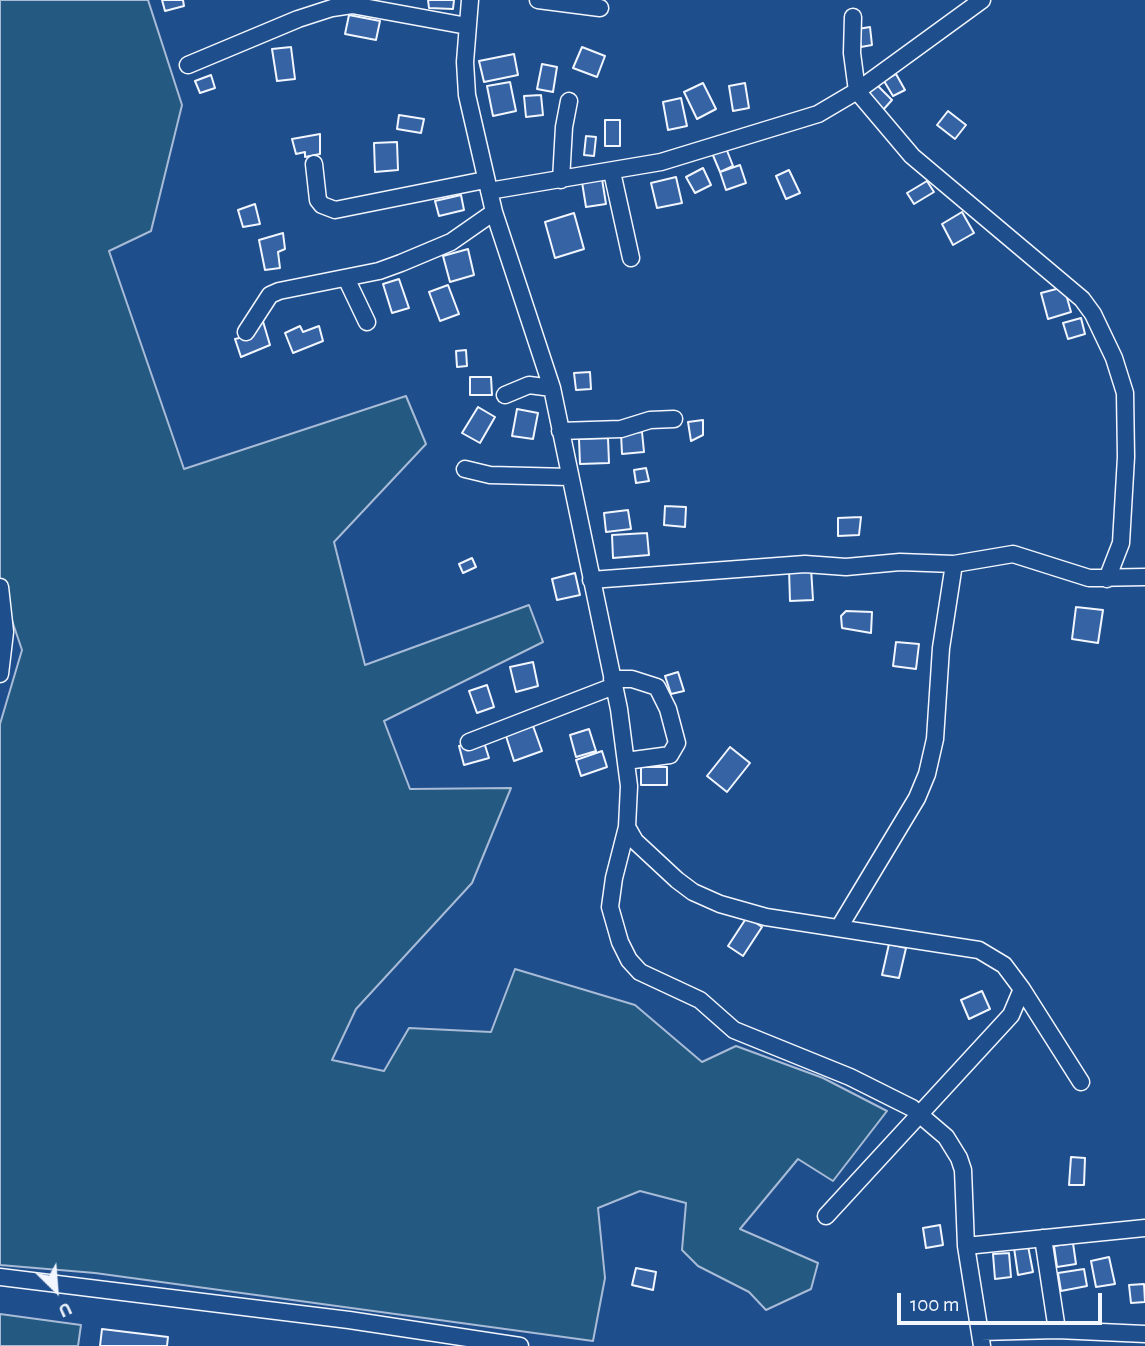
<!DOCTYPE html>
<style>
body{margin:0}
#map{position:relative;width:1145px;height:1346px;overflow:hidden;background:#1f4e8c;font-family:"Alegreya Sans",sans-serif}
canvas{display:block}
.north{position:absolute;left:21px;top:1255px;width:70px;height:70px;-webkit-text-stroke:5px #1f4e8c;paint-order:stroke;rotate:155deg;font-size:19px;font-weight:700;line-height:28px;text-align:center;color:#f2f6ff}
.north::after{content:'';display:block;margin:auto;width:24px;height:32px;background:#f2f6ff;clip-path:polygon(50% 0,100% 100%,50% 72%,0 100%)}
.scale{position:absolute;left:897px;top:1293px;width:205px;height:32px;box-sizing:border-box;border:4px solid #f2f6ff;border-top:0;padding-left:9px;font-size:21px;line-height:24px;white-space:nowrap;color:#f2f6ff;-webkit-text-stroke:5px #1f4e8c;paint-order:stroke}
</style>
<div id="map">
<canvas width="1145" height="1346"></canvas>
<div class="north">U</div>
<div class="scale">100 m</div>
</div>
<script>
const ctx = document.querySelector('canvas').getContext('2d');
ctx.lineJoin = 'round';
function paint(path, color) { ctx.fillStyle = color; ctx.fill(path, 'evenodd'); }
const shape = rows => new Path2D(rows.map(r => 'M' + r).join(''));
function strokePath(path, color, width, dash) { ctx.strokeStyle = color; ctx.lineWidth = width; ctx.lineCap = dash ? 'butt' : 'round'; ctx.setLineDash(dash || []); ctx.stroke(path); }
const green = shape([
 [0,0,148,0,182,105,151,231,109,251,184,469,406,396,426,444,334,542,365,665,529,605,543,642,384,721,410,789,511,788,472,883,356,1009,332,1060,384,1071,409,1028,491,1032,515,969,635,1005,702,1062,736,1046,823,1078,887,1111,833,1181,798,1159,740,1229,818,1263,811,1289,766,1310,749,1292,698,1266,682,1250,686,1203,640,1191,598,1208,605,1278,593,1341,95,1273,0,1265,0,724,22,650,0,585,0,0],
 [0,1314,81,1325,78,1346,0,1346,0,1314]
]);
paint(green, '#245a82');
strokePath(green, '#a8bbd7', 2);
const building = shape([
 [162,0,183,0,184,6,165,11,162,0],
 [428,0,454,0,453,9,429,8,428,0],
 [349,15,380,21,376,40,345,34,349,15],
 [870,27,872,45,861,47,858,29,870,27],
 [291,47,295,79,277,81,272,49,291,47],
 [582,47,605,56,597,77,573,68,582,47],
 [514,54,518,75,484,82,479,61,514,54],
 [542,64,557,67,553,92,537,89,542,64],
 [896,74,905,90,893,96,884,81,896,74],
 [211,75,215,88,200,93,195,81,211,75],
 [510,82,516,111,493,116,487,86,510,82],
 [703,83,716,109,697,119,684,92,703,83],
 [745,83,749,108,733,111,729,86,745,83],
 [875,83,892,100,883,110,866,93,875,83],
 [541,95,543,115,526,117,524,96,541,95],
 [681,98,687,126,668,130,663,102,681,98],
 [948,111,966,125,955,139,937,125,948,111],
 [399,115,424,119,421,133,397,129,399,115],
 [605,120,620,120,620,146,605,146,605,120],
 [320,134,320,154,305,157,305,152,296,154,292,139,320,134],
 [586,136,596,137,594,156,584,155,586,136],
 [397,142,398,170,375,172,374,143,397,142],
 [726,148,733,166,720,172,712,153,726,148],
 [740,165,746,183,726,190,720,172,740,165],
 [703,168,711,185,695,193,686,177,703,168],
 [789,170,800,193,786,199,776,176,789,170],
 [676,177,682,203,657,208,651,183,676,177],
 [602,179,606,204,586,207,582,182,602,179],
 [927,181,934,192,914,204,907,193,927,181],
 [461,195,464,210,439,216,435,201,461,195],
 [255,204,260,224,243,227,238,210,255,204],
 [962,212,974,233,953,245,942,224,962,212],
 [574,213,584,249,555,258,545,222,574,213],
 [283,233,285,249,278,252,280,268,265,270,259,240,283,233],
 [468,249,474,275,450,282,443,256,468,249],
 [399,279,409,308,392,313,383,284,399,279],
 [448,285,459,314,440,321,429,292,448,285],
 [1064,287,1071,312,1048,319,1041,293,1064,287],
 [262,318,270,345,241,357,235,339,248,336,262,318],
 [1081,318,1085,334,1068,339,1063,323,1081,318],
 [300,326,303,332,319,326,323,341,293,353,285,333,300,326],
 [466,350,467,366,457,367,456,351,466,350],
 [590,372,591,389,576,390,574,373,590,372],
 [470,377,491,377,492,395,470,395,470,377],
 [478,407,495,417,480,443,462,433,478,407],
 [517,409,538,413,533,439,512,436,517,409],
 [703,420,703,435,691,441,688,422,703,420],
 [642,432,644,452,622,454,621,433,642,432],
 [608,438,609,463,580,464,579,439,608,438],
 [646,468,649,481,636,483,634,470,646,468],
 [665,506,686,507,685,527,664,525,665,506],
 [628,510,631,529,606,532,604,513,628,510],
 [861,517,859,535,838,536,838,518,861,517],
 [647,533,649,555,613,558,612,535,647,533],
 [472,558,476,567,463,573,459,564,472,558],
 [811,568,813,600,790,601,789,569,811,568],
 [575,573,580,595,557,600,552,579,575,573],
 [1076,607,1103,610,1098,643,1072,639,1076,607],
 [846,611,872,612,871,633,842,628,841,616,846,611],
 [896,642,919,644,916,669,893,666,896,642],
 [533,662,538,686,516,692,510,667,533,662],
 [678,672,684,691,671,694,665,676,678,672],
 [487,685,494,707,477,713,469,691,487,685],
 [532,723,542,751,514,761,505,733,532,723],
 [589,729,596,751,576,757,570,735,589,729],
 [483,739,489,758,464,765,459,746,483,739],
 [730,747,750,763,727,792,707,776,730,747],
 [602,751,607,767,581,776,576,760,602,751],
 [641,767,667,767,667,785,641,785,641,767],
 [747,917,762,927,743,956,728,946,747,917],
 [889,944,906,948,899,978,882,975,889,944],
 [982,991,990,1009,969,1019,961,1000,982,991],
 [1071,1157,1085,1158,1084,1185,1069,1185,1071,1157],
 [940,1225,943,1245,926,1248,923,1228,940,1225],
 [1073,1243,1076,1264,1057,1267,1054,1246,1073,1243],
 [1028,1246,1033,1272,1018,1275,1014,1248,1028,1246],
 [1009,1253,1011,1277,995,1279,993,1254,1009,1253],
 [1109,1257,1115,1284,1096,1287,1091,1261,1109,1257],
 [636,1268,656,1272,653,1290,632,1285,636,1268],
 [1084,1269,1087,1286,1061,1291,1058,1273,1084,1269],
 [1144,1284,1145,1302,1131,1303,1129,1285,1144,1284],
 [102,1329,168,1337,167,1346,100,1346,102,1329]
]);
paint(building, '#3563a3');
strokePath(building, '#f2f6ff', 2);
const minor = shape([
 [470,0,465,62,467,95,494,212,552,388,619,709,629,786,627,827,614,878,610,907,620,942,629,960,640,972,700,1000,734,1030,850,1077,912,1108,946,1137,959,1158,963,1170,966,1246,982,1346],
 [538,0,600,8],
 [853,17,852,53,857,91,912,156,1082,299,1093,314,1114,358,1125,393,1126,457,1121,543,1107,579],
 [188,65,298,19,332,8,352,5,467,26],
 [314,164,318,200,322,205,335,210,485,180],
 [612,172,631,258],
 [561,180,564,127,569,101],
 [489,191,661,162,818,114,857,91,982,0],
 [346,278,367,322],
 [246,332,270,295,279,291,379,271,401,263,451,242,494,212],
 [505,395,529,385,552,388],
 [560,431,621,429,650,420,674,419],
 [465,469,490,475,569,477],
 [591,580,805,564,846,567,900,562,954,564,1013,554,1089,578,1145,577],
 [0,587,5,632,0,674],
 [612,679,632,679,657,687,668,709,677,743,670,755,626,761],
 [469,742,614,686],
 [627,827,635,841,677,880,693,892,720,904,766,917,979,950,1004,965,1022,989,1011,1015,826,1216],
 [840,926,917,798,927,774,935,739,941,648,954,564],
 [1022,989,1081,1082],
 [1043,1238,1057,1330],
 [966,1246,1145,1228],
 [0,1277,349,1320,520,1346],
 [980,1332,1057,1330,1145,1334]
]);
strokePath(minor, '#f2f6ff', 19);
strokePath(minor, '#1f4e8c', 16);
</script>
